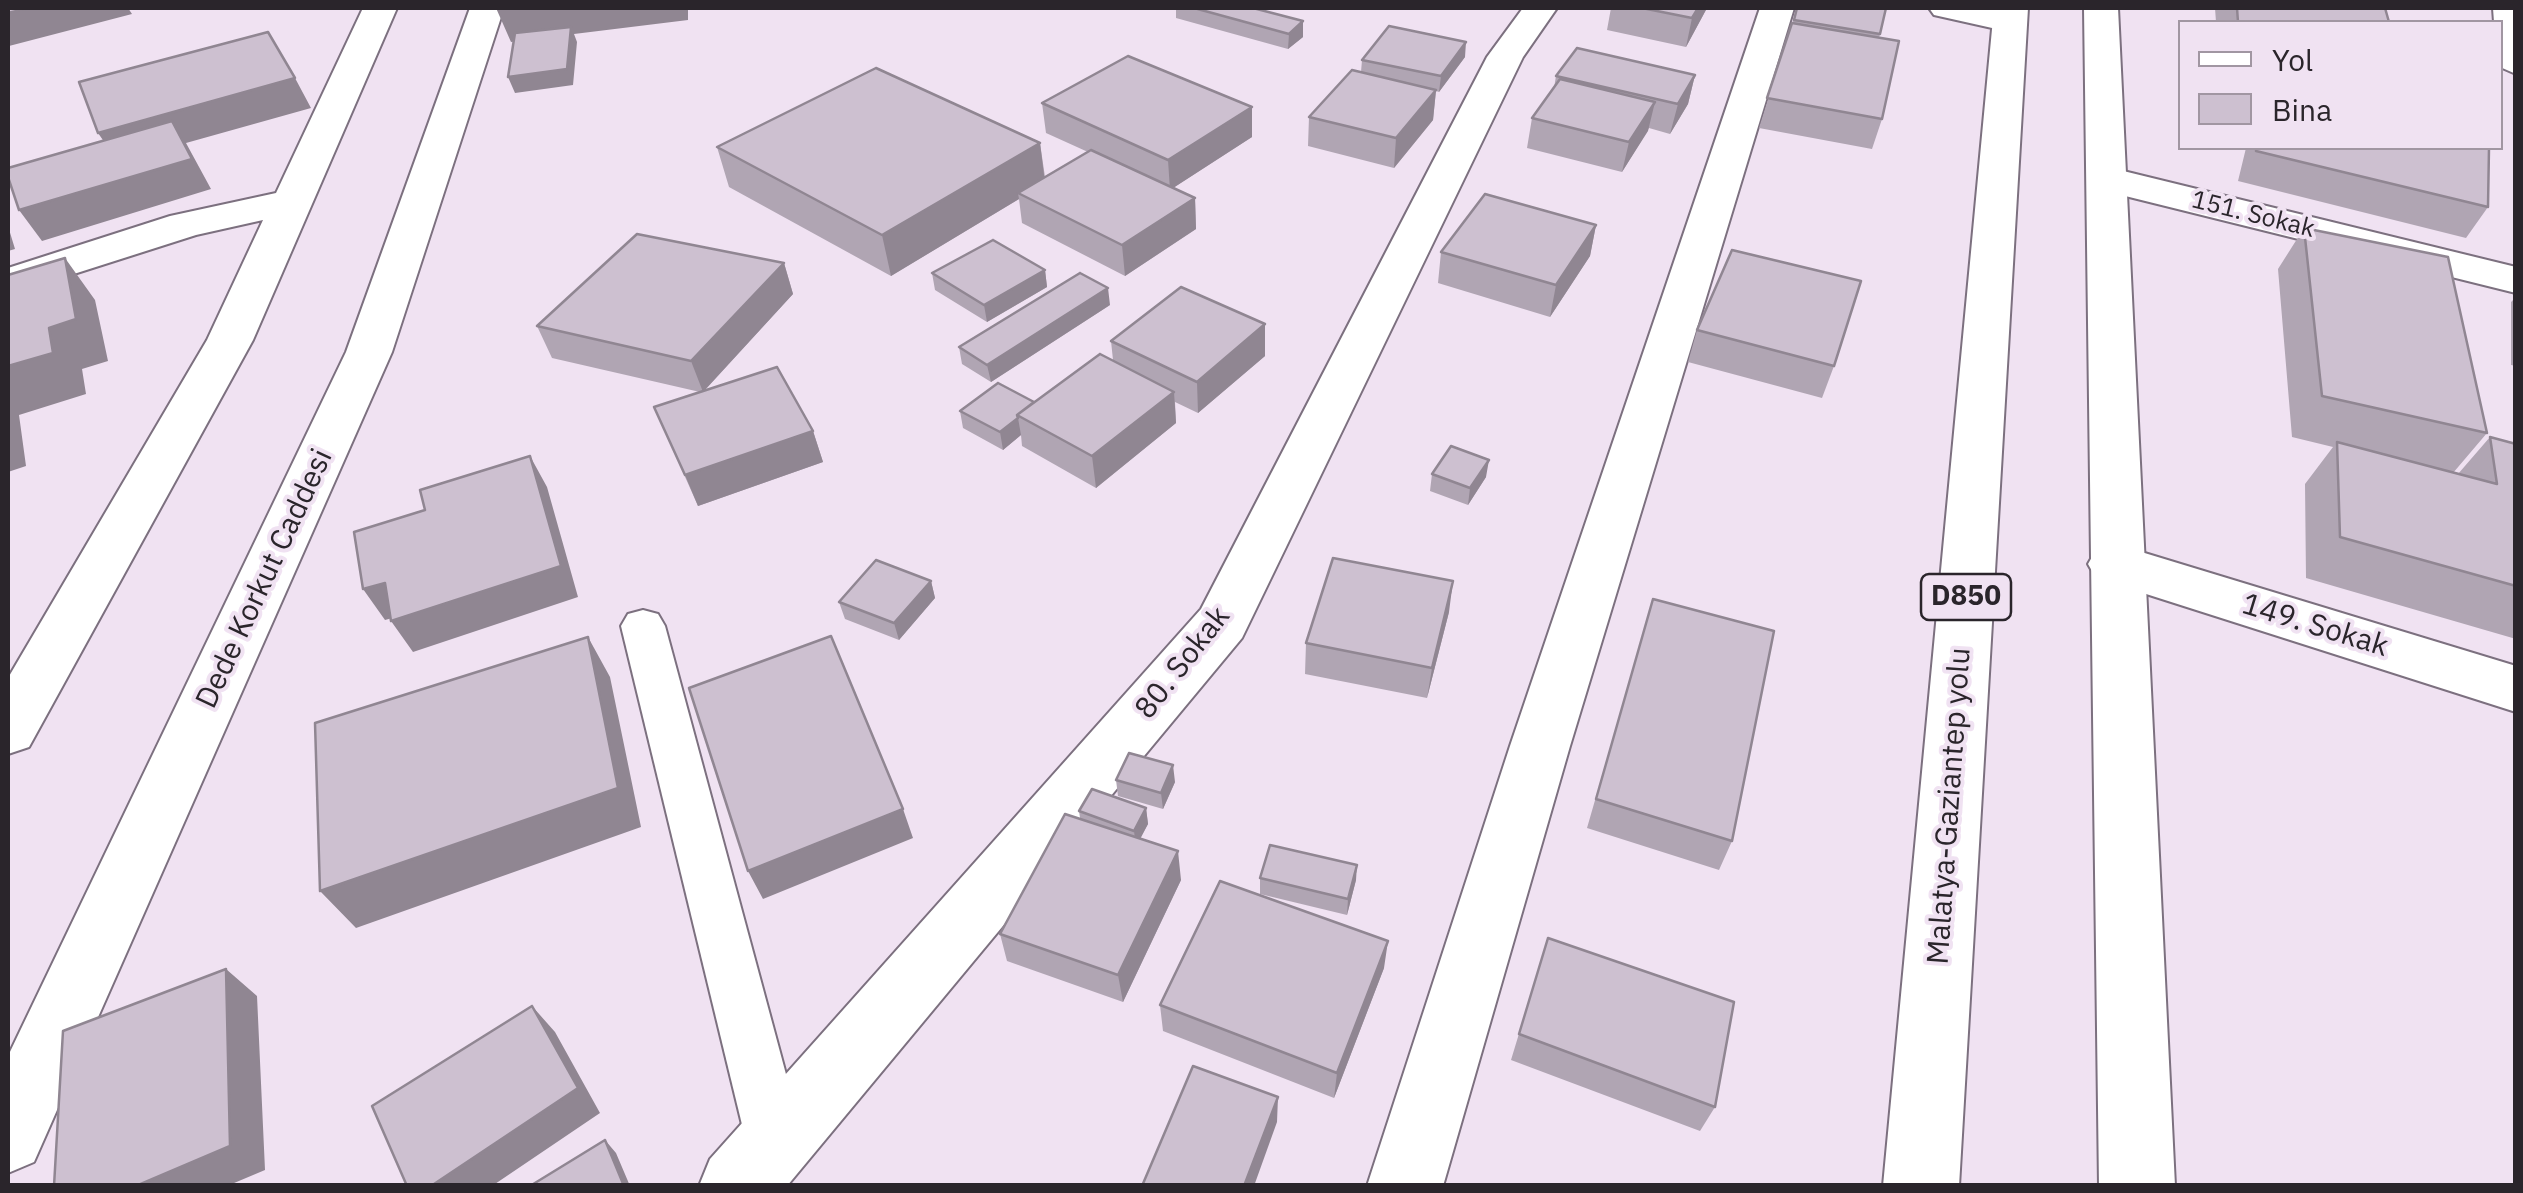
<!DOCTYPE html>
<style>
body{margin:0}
#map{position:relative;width:2523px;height:1193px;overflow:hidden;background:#f0e2f2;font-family:"IBM Plex Sans",sans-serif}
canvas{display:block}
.frame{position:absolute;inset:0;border:10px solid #2a252b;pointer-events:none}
.legend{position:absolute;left:2178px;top:20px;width:325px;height:130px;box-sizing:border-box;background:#f0e2f2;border:2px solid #a196a2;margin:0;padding:12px 18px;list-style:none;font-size:30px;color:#2a252b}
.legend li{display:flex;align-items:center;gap:20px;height:50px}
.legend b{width:50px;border:2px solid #a196a2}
</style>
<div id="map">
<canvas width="2523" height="1193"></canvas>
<div class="frame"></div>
<ul class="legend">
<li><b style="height:12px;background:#fff"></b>Yol</li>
<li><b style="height:28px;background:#cdc0d0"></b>Bina</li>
</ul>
</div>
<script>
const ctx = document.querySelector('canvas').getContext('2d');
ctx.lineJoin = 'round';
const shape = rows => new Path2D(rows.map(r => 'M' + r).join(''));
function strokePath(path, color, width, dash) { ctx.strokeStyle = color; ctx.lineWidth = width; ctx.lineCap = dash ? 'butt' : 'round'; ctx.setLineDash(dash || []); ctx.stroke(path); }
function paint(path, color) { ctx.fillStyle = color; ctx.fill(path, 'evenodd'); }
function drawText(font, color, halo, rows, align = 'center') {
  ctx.font = font + ' "IBM Plex Sans",sans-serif'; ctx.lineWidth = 8; ctx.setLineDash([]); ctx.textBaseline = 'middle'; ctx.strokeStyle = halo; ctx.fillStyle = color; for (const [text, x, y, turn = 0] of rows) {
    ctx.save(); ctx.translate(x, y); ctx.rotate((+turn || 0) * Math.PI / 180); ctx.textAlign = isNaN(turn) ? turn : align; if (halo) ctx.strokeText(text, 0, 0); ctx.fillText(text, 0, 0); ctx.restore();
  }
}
const lane = shape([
 [643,610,658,614,665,626,804,1141,795,1161,775,1170,755,1161,746,1141,621,626,628,614,643,610]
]);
const street = shape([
 [363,8,397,8,253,340,29,747,8,754,8,678,207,340,263,220,196,235,8,295,8,268,170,216,276,193,363,8],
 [470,8,504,8,392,352,34,1162,8,1173,8,1056,346,352,470,8],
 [1523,8,1557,8,1523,57,1242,638,787,1186,699,1186,710,1159,1201,609,1487,57,1523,8],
 [1760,8,1794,8,1570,746,1443,1186,1367,1186,1510,746,1760,8],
 [1929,8,1991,8,2022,15,2027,22,2022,29,2010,32,1934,15,1929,8],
 [2493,8,2516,8,2516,74,2500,67,2500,22,2494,22,2493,8],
 [2107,167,2516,267,2516,293,2093,188,2087,179,2093,170,2107,167],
 [2115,544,2516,666,2516,712,2096,578,2088,564,2096,550,2115,544]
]);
const highway = shape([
 [1994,8,2028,8,1959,1186,1883,1186,1994,8],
 [2084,8,2118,8,2175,1186,2099,1186,2084,8]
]);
strokePath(lane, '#7c707f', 4);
strokePath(street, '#7c707f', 4);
strokePath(highway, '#7c707f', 4);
paint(lane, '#fff');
paint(street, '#fff');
paint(highway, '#fff');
paint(shape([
 [1176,8,1253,8,1303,21,1303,37,1288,49,1176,18],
 [1611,8,1707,8,1686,47,1607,30],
 [1797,8,1886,8,1879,38,1882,119,1872,149,1759,128],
 [2215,8,2385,8,2389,22,2216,22],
 [1465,57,1439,92,1436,91,1433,120,1394,168,1308,146,1309,117,1361,72,1362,60],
 [1695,75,1688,104,1670,134,1649,128,1622,172,1527,148,1532,118,1554,88,1556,76],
 [1042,103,1252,107,1252,137,1173,188,1195,198,1196,229,1125,276,1022,223,1019,199,891,276,729,187,717,147,1040,143,1045,177,1088,152,1046,133],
 [2246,148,2489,148,2488,207,2466,238,2238,181],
 [1596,225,1590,256,1550,317,1438,283,1441,252],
 [2304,228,2487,433,2453,473,2458,474,2490,437,2516,444,2516,639,2306,578,2305,484,2333,447,2292,437,2278,269],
 [784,263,793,294,705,390,813,431,823,462,698,506,654,407,700,392,552,358,537,326],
 [1045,270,1047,287,987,322,935,290,932,273],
 [2516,297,2516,366,2511,365,2511,302],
 [1110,305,991,382,962,364,959,347],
 [1697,330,1834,366,1822,398,1688,362],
 [1111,341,1265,356,1198,413,1175,402,1176,423,1096,488,1022,446,1021,435,1003,450,963,428,960,411,1034,402,1113,360],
 [1432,474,1486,477,1468,505,1430,491],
 [931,581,935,598,899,640,845,619,839,602],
 [1653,599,1732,841,1719,870,1587,828],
 [1449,612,1427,698,1305,674,1306,643],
 [1116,780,1175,782,1163,809,1118,796],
 [1146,808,1148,824,1140,838,1181,880,1123,1002,1007,961,1000,934,1080,818,1079,811],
 [1260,878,1356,880,1347,915,1260,894],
 [1548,938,1715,1107,1700,1131,1511,1060],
 [1384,968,1334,1098,1163,1031,1160,1005]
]), '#b0a5b3');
paint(shape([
 [29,8,128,8,132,14,9,46,8,44,8,13],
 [496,8,688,8,688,20,574,34,577,42,573,85,515,93,508,77,570,34,511,42],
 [1698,8,1707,8,1686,47,1692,18],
 [1303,21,1303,37,1288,49,1289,34],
 [1466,42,1465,57,1439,92,1441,76],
 [1695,75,1688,104,1670,134,1678,104],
 [295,78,311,108,186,143,211,189,42,241,19,210,119,163,98,133],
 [1436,90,1433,120,1394,168,1396,138],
 [1655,102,1648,131,1622,172,1629,142],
 [1252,107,1252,137,1170,190,1168,160],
 [1040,143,1045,183,1018,193,1019,199,891,276,882,235],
 [1195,198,1196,229,1125,276,1122,245],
 [1596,225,1590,256,1550,317,1556,285],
 [8,226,15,249,8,251],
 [65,258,95,300,108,361,82,369,86,394,19,415,26,466,8,472,8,366,49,328],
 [784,263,793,294,703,392,691,361],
 [1045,270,1047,287,987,322,984,305],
 [1108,288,1110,305,991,382,987,365],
 [1265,324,1265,356,1198,413,1197,382],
 [1174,392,1176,423,1096,488,1092,456],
 [1018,418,1021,435,1003,450,1000,432],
 [813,431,823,462,698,506,685,475],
 [530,456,547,487,578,597,413,652,391,621],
 [1489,460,1486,477,1468,505,1470,488],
 [931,581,935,598,899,640,894,623],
 [1453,581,1449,612,1427,698,1432,668],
 [385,583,407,614,385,620,363,589],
 [588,637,610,677,641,827,356,928,320,891],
 [1173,765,1175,782,1163,809,1161,793],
 [1146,808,1148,824,1136,847,1134,831],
 [903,809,913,838,763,899,748,871],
 [1178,851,1181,880,1123,1002,1118,975],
 [1357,865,1356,880,1347,915,1348,899],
 [1388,941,1384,968,1334,1098,1337,1073],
 [226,969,257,996,265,1170,227,1186,136,1186],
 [532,1006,555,1032,600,1113,492,1186,431,1186],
 [1278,1097,1277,1122,1254,1186,1244,1186],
 [605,1140,616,1153,630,1186,624,1186]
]), '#908692');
const building = shape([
 [8,8,29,8,8,13,8,8],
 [1194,8,1253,8,1303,21,1289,34,1194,8],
 [1642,8,1698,8,1692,18,1642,8],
 [1797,8,1886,8,1880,34,1794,20,1797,8],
 [2237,8,2385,8,2389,22,2238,22,2237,8],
 [1792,23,1899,41,1882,119,1767,98,1792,23],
 [1389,26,1466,42,1441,76,1362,60,1389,26],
 [571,27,567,69,508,77,515,33,571,27],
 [268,32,295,78,98,133,79,82,268,32],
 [1577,48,1695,75,1678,104,1556,76,1577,48],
 [1128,56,1252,107,1168,160,1042,103,1128,56],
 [876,68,1040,143,882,235,717,147,876,68],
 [1352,70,1436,90,1396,138,1309,117,1352,70],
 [1560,79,1655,102,1629,142,1532,118,1560,79],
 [172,121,192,159,19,210,8,177,8,168,172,121],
 [2257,148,2489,148,2488,207,2256,151,2257,148],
 [1091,150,1195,198,1122,245,1018,193,1091,150],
 [1485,194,1596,225,1556,285,1441,252,1485,194],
 [2304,228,2448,257,2487,433,2322,396,2304,228],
 [637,234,784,263,691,361,537,326,637,234],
 [993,240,1045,270,984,305,932,273,993,240],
 [1732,250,1861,281,1834,366,1697,330,1732,250],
 [65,258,76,319,49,328,53,353,8,366,8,275,65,258],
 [1080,273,1108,288,987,365,959,347,1080,273],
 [1181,287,1265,324,1197,382,1111,341,1181,287],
 [1100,354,1174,392,1092,456,1017,415,1100,354],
 [777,367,813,431,685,475,654,407,777,367],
 [998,383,1034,402,1017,415,1018,418,1000,432,960,411,998,383],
 [2490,437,2516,444,2516,586,2340,537,2337,442,2497,484,2490,437],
 [1451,446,1489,460,1470,488,1432,474,1451,446],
 [530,456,561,566,391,621,385,583,363,589,354,532,425,510,420,490,530,456],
 [1333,558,1453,581,1432,668,1306,643,1333,558],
 [876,560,931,581,894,623,839,602,876,560],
 [1653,599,1774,631,1732,841,1596,799,1653,599],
 [831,636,903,809,748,871,689,688,831,636],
 [588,637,618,788,320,891,315,723,588,637],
 [1129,753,1173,765,1161,793,1116,780,1129,753],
 [1092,789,1146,808,1134,831,1079,811,1092,789],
 [1065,814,1178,851,1118,975,1000,934,1065,814],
 [1270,845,1357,865,1348,899,1260,878,1270,845],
 [1220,881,1388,941,1337,1073,1160,1005,1220,881],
 [1548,938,1734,1002,1715,1107,1519,1034,1548,938],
 [226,969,230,1146,136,1186,54,1186,63,1031,226,969],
 [532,1006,578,1088,431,1186,407,1186,372,1106,532,1006],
 [1193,1066,1278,1097,1244,1186,1142,1186,1193,1066],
 [605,1140,624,1186,530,1186,605,1140]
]);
paint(building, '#cdc0d0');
strokePath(building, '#908692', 2.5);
drawText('25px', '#2a252b', '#f0e2f2', [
 ["151. Sokak",2253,215,14]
]);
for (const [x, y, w] of [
 [1966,597,90]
]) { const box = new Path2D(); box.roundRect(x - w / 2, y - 23, w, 46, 8); ctx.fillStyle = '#f0e2f2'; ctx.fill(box); strokePath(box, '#2a252b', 2.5); }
drawText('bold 28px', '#2a252b', null, [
 ["D850",1966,597]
]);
drawText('30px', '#2a252b', '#f0e2f2', [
 ["Dede Korkut Caddesi",265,579,-65],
 ["149. Sokak",2315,626,17],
 ["80. Sokak",1183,663,-52],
 ["Malatya-Gaziantep yolu",1950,806,-86]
]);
</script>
